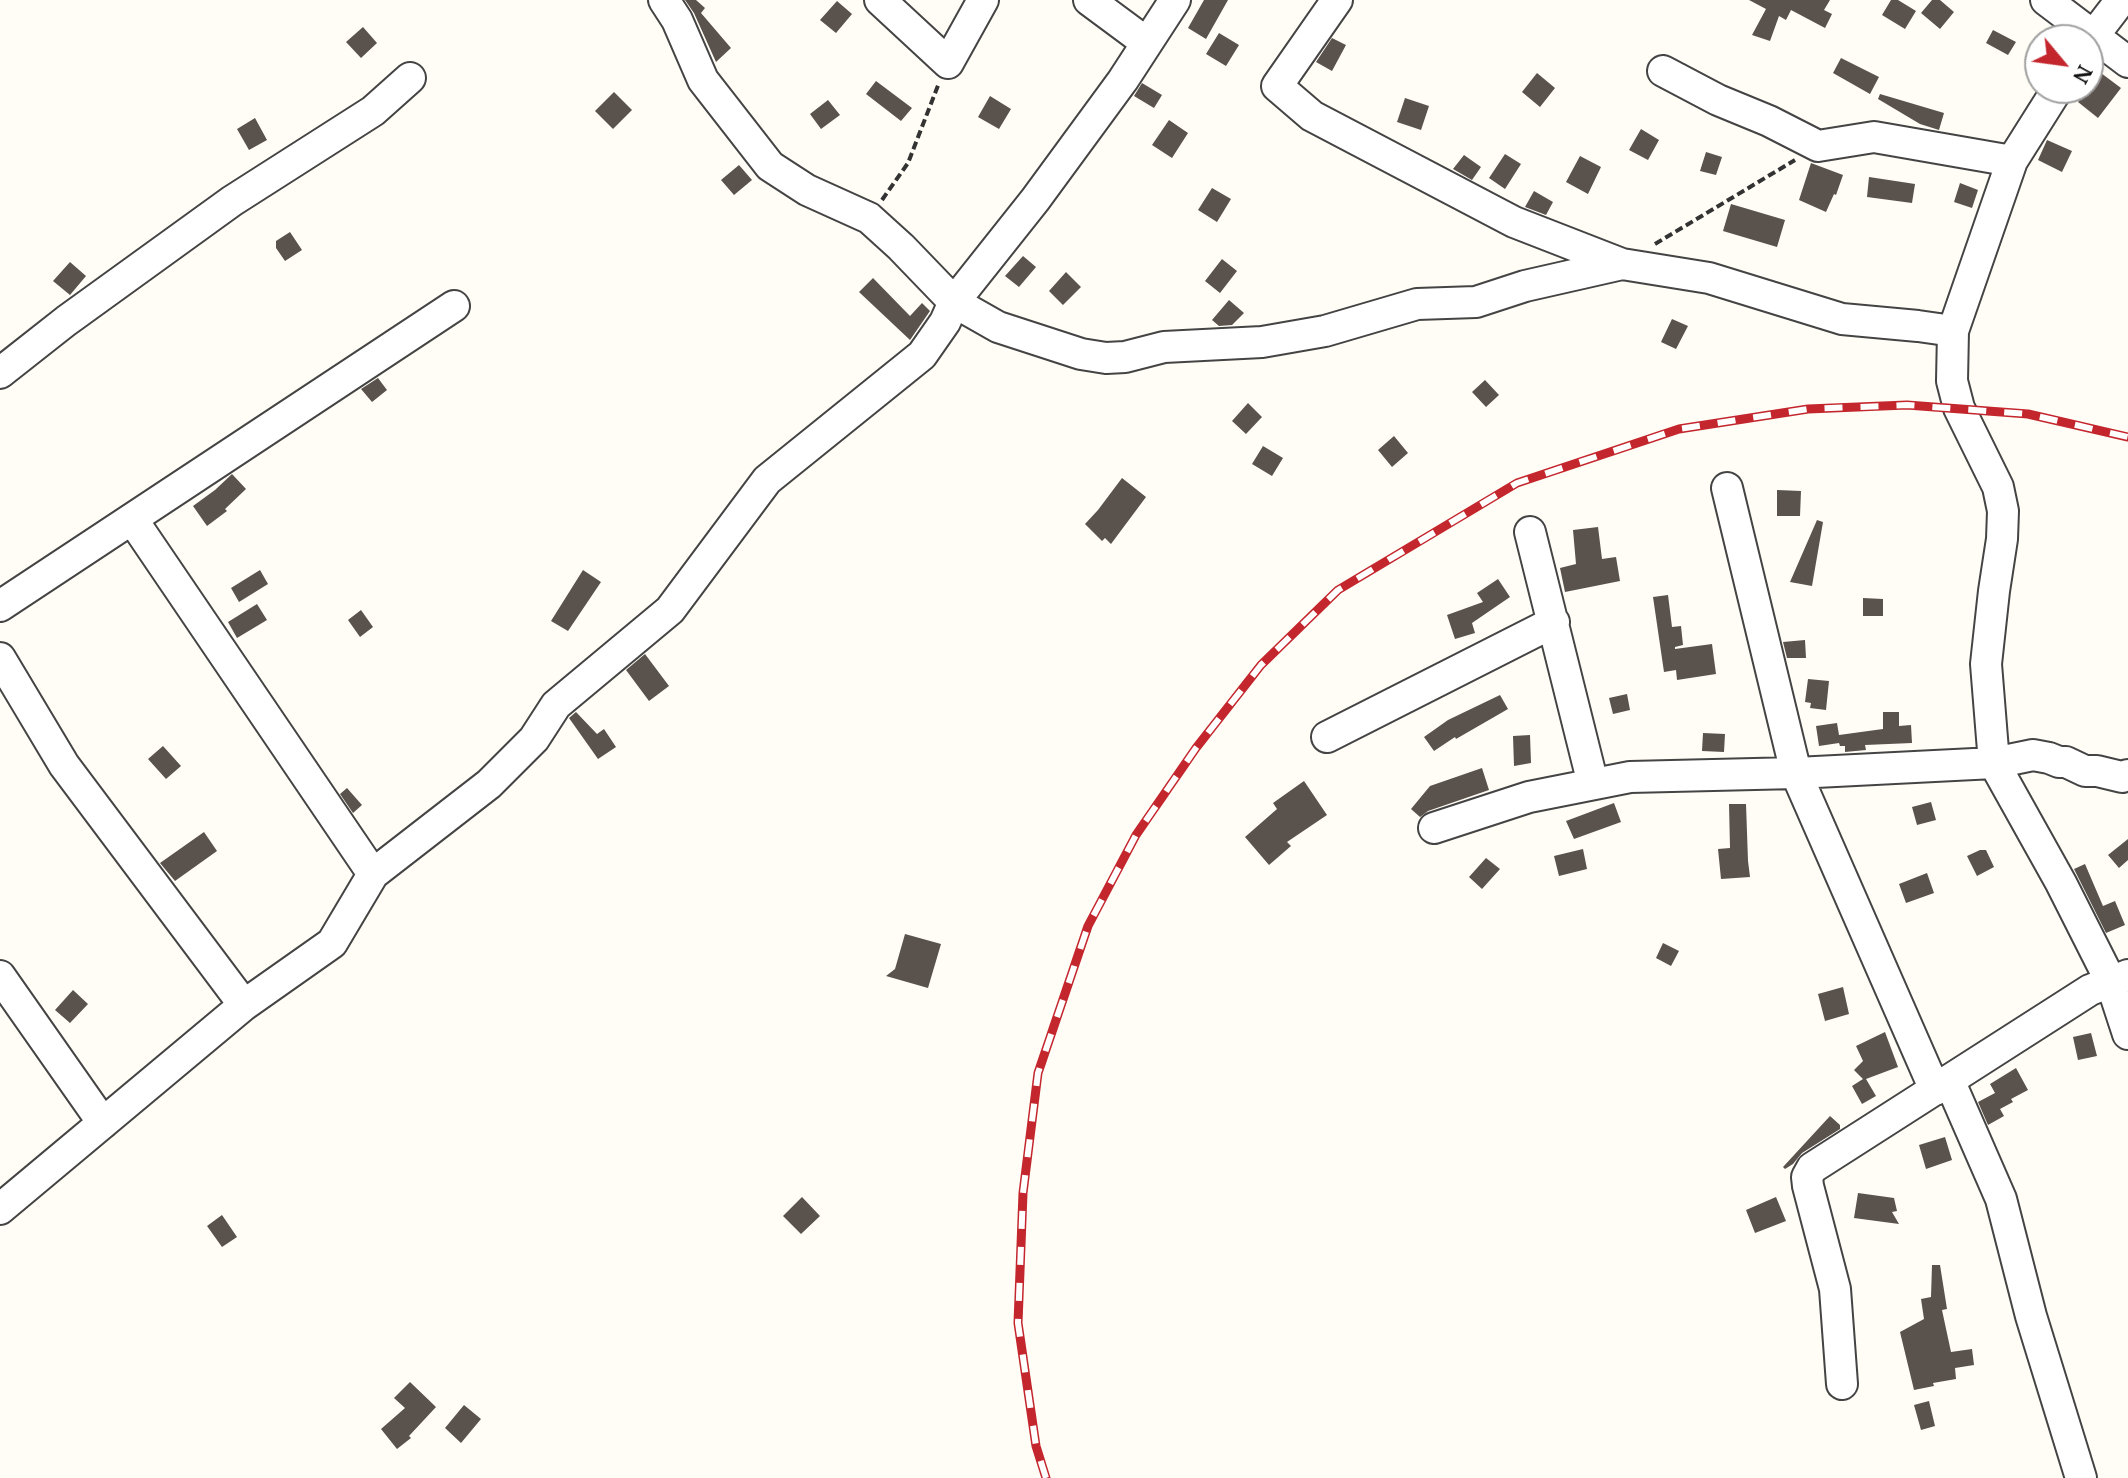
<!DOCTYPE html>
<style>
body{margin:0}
#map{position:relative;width:2128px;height:1478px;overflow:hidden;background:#fffdf5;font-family:"PT Serif",serif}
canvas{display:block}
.north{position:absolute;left:2024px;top:24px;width:80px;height:80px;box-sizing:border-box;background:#fff;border:2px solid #a0a0a0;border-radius:50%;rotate:119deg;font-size:22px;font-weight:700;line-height:32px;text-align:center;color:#111}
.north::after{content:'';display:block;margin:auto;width:28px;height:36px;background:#c4262e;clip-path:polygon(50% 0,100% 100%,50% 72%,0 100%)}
</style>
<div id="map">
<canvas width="2128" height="1478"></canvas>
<div class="north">N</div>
</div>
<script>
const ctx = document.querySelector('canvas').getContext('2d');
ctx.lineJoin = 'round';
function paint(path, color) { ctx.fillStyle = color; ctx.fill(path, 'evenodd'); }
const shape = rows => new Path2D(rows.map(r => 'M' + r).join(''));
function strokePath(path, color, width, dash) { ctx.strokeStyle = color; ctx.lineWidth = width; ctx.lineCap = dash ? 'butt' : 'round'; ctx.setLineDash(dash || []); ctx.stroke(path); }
paint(shape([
 [685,0,696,0,705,8,701,13,731,48,716,62,694,13],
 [1204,0,1228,0,1206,39,1188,28],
 [1749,0,1830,0,1824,10,1832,14,1825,28,1791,10,1786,20,1779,16,1770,41,1752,35,1766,9],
 [1891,0,1898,0,1916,11,1905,29,1882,15],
 [1932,0,1940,0,1954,12,1940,29,1921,13],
 [837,1,852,14,836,33,820,20],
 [363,27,377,43,361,58,346,42],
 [1993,30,2016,42,2008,55,1986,43],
 [1219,33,1239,45,1226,66,1206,54],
 [1332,38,1346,45,1332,71,1316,62],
 [1841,58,1879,77,1870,94,1833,73],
 [1537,73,1555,88,1540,107,1522,92],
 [2101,73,2121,88,2098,118,2078,102],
 [876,81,912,108,901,121,866,94],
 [1142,83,1162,95,1154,108,1134,96],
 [614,92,632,110,613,129,595,111],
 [1880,94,1944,113,1939,130,1920,124,1878,99],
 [990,96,1011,109,999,129,978,117],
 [1405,98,1429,106,1421,130,1397,122],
 [828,100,840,115,821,129,810,114],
 [255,118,267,140,249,150,237,129],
 [1169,120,1188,133,1172,158,1152,145],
 [1641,129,1659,140,1648,160,1629,150],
 [2047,140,2072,151,2062,172,2038,160],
 [1706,152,1722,157,1716,175,1700,171],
 [1505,154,1521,164,1505,189,1489,178],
 [1464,155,1481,167,1472,180,1453,169],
 [1580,156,1601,167,1588,194,1566,182],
 [1811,163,1843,175,1836,195,1834,194,1826,212,1799,200],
 [739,165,752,180,734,195,721,180],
 [1869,177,1915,184,1912,203,1867,197],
 [1960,183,1978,190,1972,208,1954,202],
 [1212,188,1231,199,1217,222,1198,210],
 [1534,191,1553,202,1546,215,1525,207],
 [1731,204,1785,220,1777,247,1723,231],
 [290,232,302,250,285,261,276,248,276,241],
 [1023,256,1036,267,1019,287,1005,276],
 [1222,259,1237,271,1220,293,1205,281],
 [70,262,86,276,70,295,53,281],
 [1066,272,1081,287,1063,305,1049,291],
 [873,278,910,316,922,303,930,311,910,340,859,292],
 [1229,300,1244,313,1232,325,1219,326,1212,320],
 [1672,319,1688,326,1676,349,1661,342],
 [378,378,387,390,372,402,361,389],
 [1485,380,1499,395,1486,407,1472,392],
 [1248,403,1262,417,1246,434,1232,421],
 [1394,436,1408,453,1392,467,1378,450],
 [1263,446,1283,458,1272,476,1252,464],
 [232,474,246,489,225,509,227,511,207,526,193,506,215,490],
 [1122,478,1146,497,1111,544,1105,538,1102,541,1085,524,1098,510],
 [1777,490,1801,491,1800,516,1777,516],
 [1817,520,1823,522,1812,586,1790,582],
 [1598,527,1602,559,1616,557,1620,581,1565,592,1560,568,1576,564,1573,530],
 [260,570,268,584,239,602,231,588],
 [583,570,601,582,568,631,551,621],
 [1498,579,1510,597,1472,623,1475,633,1455,639,1447,615,1483,602,1477,593],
 [1668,595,1672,627,1681,626,1683,645,1675,647,1675,649,1712,644,1716,674,1677,680,1676,670,1664,672,1653,597],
 [1863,598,1883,599,1883,616,1863,616],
 [257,604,267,620,237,638,228,622],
 [361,610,373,627,360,637,348,620],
 [1805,640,1806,658,1787,658,1783,642],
 [645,654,669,686,649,701,626,670],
 [1808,679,1829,681,1826,710,1810,708,1811,703,1805,702],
 [1627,694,1630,710,1613,714,1609,698],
 [1500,695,1508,709,1456,739,1455,737,1434,751,1424,737,1448,720],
 [576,712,597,734,604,729,616,747,598,759,569,718],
 [1883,712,1899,712,1899,726,1911,725,1912,743,1865,745,1866,750,1845,752,1845,746,1840,746,1839,743,1819,746,1816,726,1837,723,1839,735,1883,729],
 [1703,733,1725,734,1724,752,1702,751],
 [1530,735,1531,763,1514,766,1513,736],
 [163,746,181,766,166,779,148,759],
 [1482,768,1489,790,1428,811,1420,817,1411,809,1430,786],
 [1304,781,1327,815,1287,842,1291,846,1269,865,1245,837,1277,809,1273,803],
 [347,788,362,805,353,813,340,794],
 [1931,802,1936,820,1917,825,1912,807],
 [1614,803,1621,822,1574,839,1566,821],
 [1729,804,1746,804,1748,861,1750,877,1721,879,1718,849,1730,848],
 [204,832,217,851,175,881,160,863],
 [2128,839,2128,860,2119,868,2108,855],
 [1583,849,1587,869,1559,876,1554,856],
 [1980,850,1986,850,1994,867,1977,876,1967,856],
 [1486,858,1500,869,1482,889,1469,877],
 [2085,864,2103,906,2115,901,2125,925,2106,933,2074,869],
 [1927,873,1934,893,1906,903,1899,884],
 [905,934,941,944,928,988,886,976,895,969],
 [1663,943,1679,951,1671,966,1656,958],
 [1843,987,1849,1014,1825,1021,1818,994],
 [73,990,88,1004,70,1023,55,1010],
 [1885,1032,1898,1067,1866,1079,1876,1096,1862,1104,1852,1086,1863,1079,1854,1070,1863,1061,1856,1046],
 [2091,1033,2097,1056,2078,1060,2073,1037],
 [2016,1068,2028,1090,2011,1099,2013,1102,2000,1109,2004,1116,1988,1125,1978,1102,1995,1093,1990,1084],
 [1830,1116,1840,1125,1840,1129,1802,1153,1793,1164,1785,1169,1783,1167],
 [1945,1137,1952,1160,1926,1169,1919,1145],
 [1858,1193,1894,1198,1897,1211,1892,1212,1899,1224,1854,1218],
 [802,1197,820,1216,801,1234,783,1216],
 [1776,1197,1786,1221,1755,1233,1746,1210],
 [222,1215,237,1237,222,1247,207,1226],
 [1932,1265,1940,1265,1947,1309,1942,1310,1951,1352,1972,1349,1974,1365,1955,1368,1956,1379,1933,1383,1934,1386,1914,1390,1900,1332,1924,1319,1921,1299,1931,1297],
 [410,1382,436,1407,409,1436,411,1438,397,1449,381,1429,405,1408,394,1398],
 [1929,1401,1935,1426,1921,1430,1914,1405],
 [464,1405,481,1419,461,1443,445,1428]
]), '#5a524d');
const minor = shape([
 [664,0,677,20,703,80,770,166,807,190,869,218,901,247,954,302,998,327,1081,354,1106,358,1125,357,1164,347,1262,342,1325,331,1417,304,1476,302,1525,286,1622,264],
 [880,0,948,63,983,0],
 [1089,0,1147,43],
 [1337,0,1277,86,1312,116,1514,222,1622,264,1709,278,1842,319,1918,326,1953,331,2012,161],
 [2046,0,2128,62],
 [2088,43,2121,0],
 [1663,71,1718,100,1769,121,1818,146,1874,137,2012,161,2058,88],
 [1953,331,1952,381,1959,408,1998,487,2003,511,2002,539,1994,591,1986,664,1994,763,2061,883,2111,982,2128,1034],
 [0,373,66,321,232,201,373,111,410,78],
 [1727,488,1796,773,1935,1090],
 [132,519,373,874],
 [1530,532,1593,784],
 [0,606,454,306],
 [0,658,64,765,244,1005],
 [1327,737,1554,622],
 [1434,828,1529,797,1630,777,1796,773,1994,763,2033,755,2049,758,2059,762,2066,762,2085,771,2097,771,2122,777,2128,775],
 [0,976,103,1123],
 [1949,1080,2001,1199,2031,1316,2081,1478],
 [0,1209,244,1005,332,943,373,874,489,784,534,739,556,705,670,610,767,480,922,355,945,322,954,302,1035,200,1123,80,1175,0],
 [1842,1384,1835,1289,1808,1186,1807,1177,1812,1168,2090,990,2128,975]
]);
strokePath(minor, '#444', 34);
strokePath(shape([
 [882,200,908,163,939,83],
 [1655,244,1795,160]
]), '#333', 4, [8, 4]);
strokePath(minor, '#fff', 30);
const rail = shape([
 [1046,1478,1036,1446,1018,1323,1023,1193,1038,1073,1088,926,1136,835,1196,748,1261,665,1338,590,1517,483,1679,429,1808,409,1907,405,2028,414,2128,437]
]);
strokePath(rail, '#c4262e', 9);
strokePath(rail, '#fff', 6, [18]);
</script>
